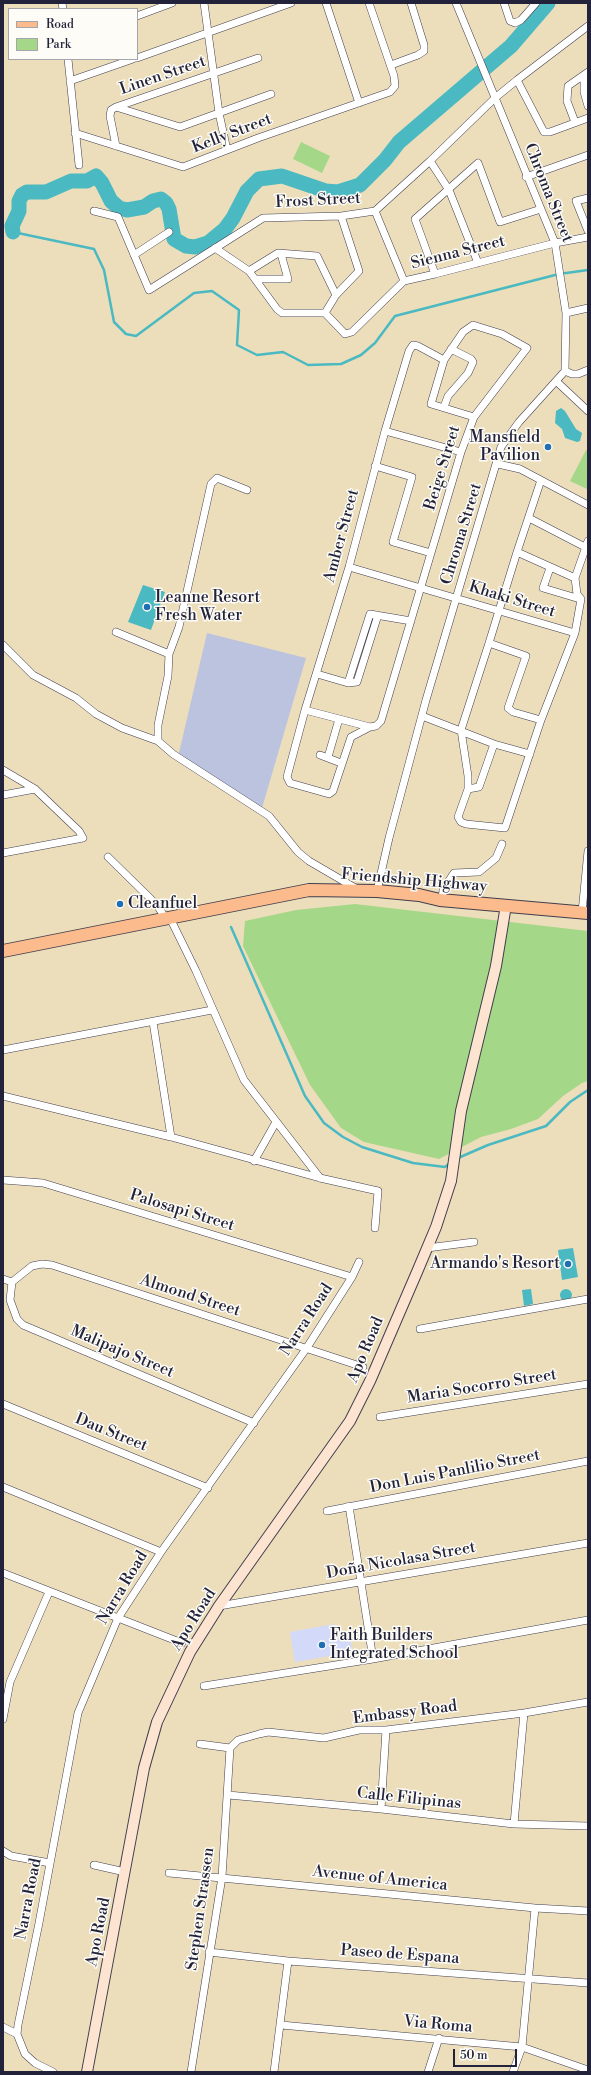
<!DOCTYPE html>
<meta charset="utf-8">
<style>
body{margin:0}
#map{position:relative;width:591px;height:2075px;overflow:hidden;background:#eddebb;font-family:"Libre Bodoni",serif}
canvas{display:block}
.frame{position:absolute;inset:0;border:4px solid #22223b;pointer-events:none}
.legend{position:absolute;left:8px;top:8px;width:130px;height:52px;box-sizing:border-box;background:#fdfcf7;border:1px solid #a5a5ac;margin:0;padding:5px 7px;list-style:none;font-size:12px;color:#22223b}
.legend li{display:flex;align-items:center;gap:8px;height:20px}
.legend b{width:20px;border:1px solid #a5a5ac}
.scale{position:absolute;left:453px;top:2049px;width:64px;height:18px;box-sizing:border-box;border:2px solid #22223b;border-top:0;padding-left:5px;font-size:12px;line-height:14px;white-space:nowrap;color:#22223b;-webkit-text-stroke:3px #fdfcf7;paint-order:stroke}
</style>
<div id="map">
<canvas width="591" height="2075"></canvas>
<div class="frame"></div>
<ul class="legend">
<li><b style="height:5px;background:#fbbb8c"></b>Road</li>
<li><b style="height:11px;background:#a4d888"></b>Park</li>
</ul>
<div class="scale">50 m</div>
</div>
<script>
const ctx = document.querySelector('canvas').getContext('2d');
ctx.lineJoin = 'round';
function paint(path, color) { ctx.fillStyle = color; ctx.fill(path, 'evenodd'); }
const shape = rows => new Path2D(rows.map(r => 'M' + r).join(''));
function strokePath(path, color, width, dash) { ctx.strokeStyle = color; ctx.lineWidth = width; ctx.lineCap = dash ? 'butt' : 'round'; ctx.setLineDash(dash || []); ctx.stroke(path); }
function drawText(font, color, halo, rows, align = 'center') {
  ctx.font = font + ' "Libre Bodoni",serif'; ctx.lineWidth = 3; ctx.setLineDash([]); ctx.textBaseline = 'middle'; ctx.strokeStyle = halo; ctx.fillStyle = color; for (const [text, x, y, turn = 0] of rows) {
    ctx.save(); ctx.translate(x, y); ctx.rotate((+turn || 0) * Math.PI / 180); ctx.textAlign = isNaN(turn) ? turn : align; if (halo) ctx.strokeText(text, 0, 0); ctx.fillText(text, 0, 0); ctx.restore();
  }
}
paint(shape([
 [334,1624,336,1638,350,1636,353,1652,295,1662,290,1632]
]), '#d3d9f9');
paint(shape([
 [207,633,306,658,262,808,178,757]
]), '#bcc3de');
paint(shape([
 [301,142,330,156,322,173,293,159],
 [586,450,588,451,587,489,570,481],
 [355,904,588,931,588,1081,582,1083,563,1096,538,1119,511,1129,481,1137,439,1159,364,1142,341,1128,310,1085,243,946,245,921,296,910]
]), '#a4d888');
paint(shape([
 [561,408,565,411,576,429,582,433,580,441,577,442,565,438,562,429,555,423,556,411],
 [143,585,165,592,151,630,128,622],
 [573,1248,578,1277,562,1280,558,1250],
 '560 1295a6 6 0 1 1 12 0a6 6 0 1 1-12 0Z',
 [531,1289,533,1304,524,1306,522,1290]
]), '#4ab9c1');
strokePath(shape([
 [13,232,94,249,104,270,114,322,126,334,136,336,194,293,212,291,239,310,237,345,257,355,283,352,308,365,341,364,361,355,375,343,395,316,559,274,588,270],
 [231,927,305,1096,324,1123,343,1137,362,1147,413,1163,445,1167,450,1163],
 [458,1158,488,1145,546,1126,570,1102,588,1090]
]), '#4ab9c1', 2.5);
strokePath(shape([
 [13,232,12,226,19,211,19,201,22,195,27,192,46,192,71,181,87,181,96,176,102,183,111,201,119,208,127,210,144,207,153,201,161,199,166,203,169,209,174,239,186,246,195,247,208,243,225,229,233,218,247,191,259,179,282,176,326,191,338,192,360,185,385,160,399,142,511,46,548,3]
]), '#4ab9c1', 15);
const street = shape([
 [62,3,63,9],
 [204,3,219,113,227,150],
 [326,3,359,103],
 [504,3,510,21,515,23,521,20,536,3],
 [137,16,172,3],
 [137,58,291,3],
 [68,59,79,165],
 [391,65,418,55,424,51,424,45,411,3],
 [584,75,584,92,588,106],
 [517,80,588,26],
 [70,81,133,59],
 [116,107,180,127,271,94],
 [575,122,567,101,568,86,588,72],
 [75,133,183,167,258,138,390,92,395,86,394,76,369,3],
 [116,146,110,116,111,110,116,107,258,58],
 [430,161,449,190,478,263],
 [526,177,588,155],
 [588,198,576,201,588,231],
 [94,211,118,217,149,290,263,218,341,216,375,211,430,161,495,98,517,80,544,132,550,132,588,118],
 [375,211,404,281],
 [215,248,249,271,277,309,282,313,325,313,345,334,352,332,404,281,435,274,555,243,588,237],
 [134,255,169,232],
 [249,271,278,253,317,256,336,295],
 [435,274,415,219,478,163,500,222,541,209],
 [256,279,288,279,281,254],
 [325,313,336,295,359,271,341,216],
 [566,313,588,308],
 [444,360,418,346,413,345,409,351,385,431,349,567,305,710,287,777,290,783,329,794,333,791,351,737,370,727,376,726,381,721,461,452,474,417,527,348,502,334,473,325,463,332,444,360,431,404,474,417],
 [565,371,572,374,578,374,588,370],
 [556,381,588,411],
 [444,407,448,396,468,373,473,362,471,359,451,349],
 [385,431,461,452],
 [498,464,520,469,588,505],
 [375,466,412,477,393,542,431,553],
 [529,518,585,547],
 [517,552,575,578,577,594,581,599,575,633,541,720,505,828,466,824,461,822,458,817,468,789,468,776,461,730,489,643,517,552,541,480],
 [349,567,575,633],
 [550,568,543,588,580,599],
 [575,578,588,541],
 [116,632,169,654,168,676,158,725,158,741,173,754,269,816,298,852,309,861,357,889],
 [489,643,526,656,508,708,513,712,541,720],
 [3,645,33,675,76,698,96,714,122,728,158,741],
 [169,654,179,627,211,484,217,478,247,490],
 [317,674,348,683,357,682,378,615],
 [348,683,370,614,411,621],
 [305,710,370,727],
 [422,716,494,744,530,754],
 [320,755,341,763],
 [328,757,339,719],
 [3,770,35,789,79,831,83,838,3,853],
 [468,789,479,787,494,744],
 [3,795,35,789],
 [108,857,157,905,166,919],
 [377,891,389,838,426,700,501,447,519,422,565,371,566,313,555,243,456,3],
 [442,900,443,890,454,873,479,872,496,858,502,844],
 [582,912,588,851],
 [170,918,196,971,244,1080,320,1178],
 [153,1022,171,1137],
 [3,1050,212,1010],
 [3,1096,171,1137,320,1178,378,1191,375,1228],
 [254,1161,276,1122],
 [3,1180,43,1183,352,1277],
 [427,1248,474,1242],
 [3,1279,12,1282],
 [12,1282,32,1266,42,1264,52,1265,363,1367],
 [12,1282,10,1300,17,1319,23,1325,254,1423],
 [420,1329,588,1299],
 [3,1404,208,1488],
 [380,1417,588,1384],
 [3,1487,161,1552],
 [349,1506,373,1659],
 [327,1511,588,1461],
 [3,1573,182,1643],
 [219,1606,588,1543],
 [204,1686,373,1659,588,1620],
 [3,1719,10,1682,49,1592],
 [200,1744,230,1748],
 [230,1748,238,1740,259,1734,268,1732,324,1738,359,1730,386,1730,524,1713,588,1702],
 [228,1795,381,1809,514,1824,588,1826],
 [381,1809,386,1730],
 [514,1824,524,1713],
 [3,1851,11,1856,50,1863],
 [94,1865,125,1872],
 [169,1873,535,1908,588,1911],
 [209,1952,288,1961,588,1983],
 [281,2025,522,2047,588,2070],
 [3,2027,17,2034],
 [53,2072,35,2063,25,2054,17,2034,18,2025,39,1923,78,1713,118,1618,161,1552,306,1349,352,1277,359,1262],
 [191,2072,222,1877,230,1748],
 [274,2072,288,1961],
 [428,2072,439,2038],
 [513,2072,522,2047,535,1908]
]);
const secondary = shape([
 [87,2072,144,1768,157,1722,190,1652,219,1606,350,1421,370,1381,417,1272,436,1227,451,1181,461,1111,496,966,506,905]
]);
const primary = shape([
 [3,951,309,890,377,891,419,895,440,900,588,913]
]);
strokePath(street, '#403e4e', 8);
strokePath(secondary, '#403e4e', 12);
strokePath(primary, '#403e4e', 14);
strokePath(street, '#fff', 7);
strokePath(secondary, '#fde4d1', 10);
strokePath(primary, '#fbbb8c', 12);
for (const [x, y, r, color] of [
 [548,447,4,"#1f6fb2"],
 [147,607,4,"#1f6fb2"],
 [120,904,4,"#1f6fb2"],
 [568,1264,4,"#1f6fb2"],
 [322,1645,4,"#1f6fb2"]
]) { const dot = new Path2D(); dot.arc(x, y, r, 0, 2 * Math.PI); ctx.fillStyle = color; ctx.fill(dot); strokePath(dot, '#fdfcf7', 1.5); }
drawText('16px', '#22223b', '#fdfcf7', [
 ["Linen Street",163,76,-19],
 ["Kelly Street",232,134,-21],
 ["Chroma Street",548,193,68],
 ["Frost Street",318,201,-3],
 ["Sienna Street",458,253,-14],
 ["Beige Street",443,468,-73],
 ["Chroma Street",462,534,-73],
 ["Amber Street",342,536,-75],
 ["Khaki Street",512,600,17],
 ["Friendship Highway",414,881,5],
 ["Palosapi Street",182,1211,17],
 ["Almond Street",190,1296,18],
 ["Narra Road",307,1320,-57],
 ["Apo Road",366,1350,-67],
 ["Malipajo Street",122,1352,23],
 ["Maria Socorro Street",482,1387,-9],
 ["Dau Street",111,1433,22],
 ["Don Luis Panlilio Street",455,1472,-11],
 ["Doña Nicolasa Street",401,1561,-10],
 ["Narra Road",123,1588,-59],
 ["Apo Road",194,1620,-58],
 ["Embassy Road",405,1713,-7],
 ["Calle Filipinas",409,1799,6],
 ["Avenue of America",380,1879,6],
 ["Narra Road",29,1899,-79],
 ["Stephen Strassen",201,1909,-82],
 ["Apo Road",99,1932,-79],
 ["Paseo de Espana",400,1955,4],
 ["Via Roma",438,2025,5]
]);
drawText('16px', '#22223b', '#fdfcf7', [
 ["Mansfield",540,438,"right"],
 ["Pavilion",540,456,"right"],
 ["Leanne Resort",155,598],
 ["Fresh Water",155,616],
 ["Cleanfuel",128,904],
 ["Armando's Resort",560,1264,"right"],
 ["Faith Builders",330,1636],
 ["Integrated School",330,1654]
], 'left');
</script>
